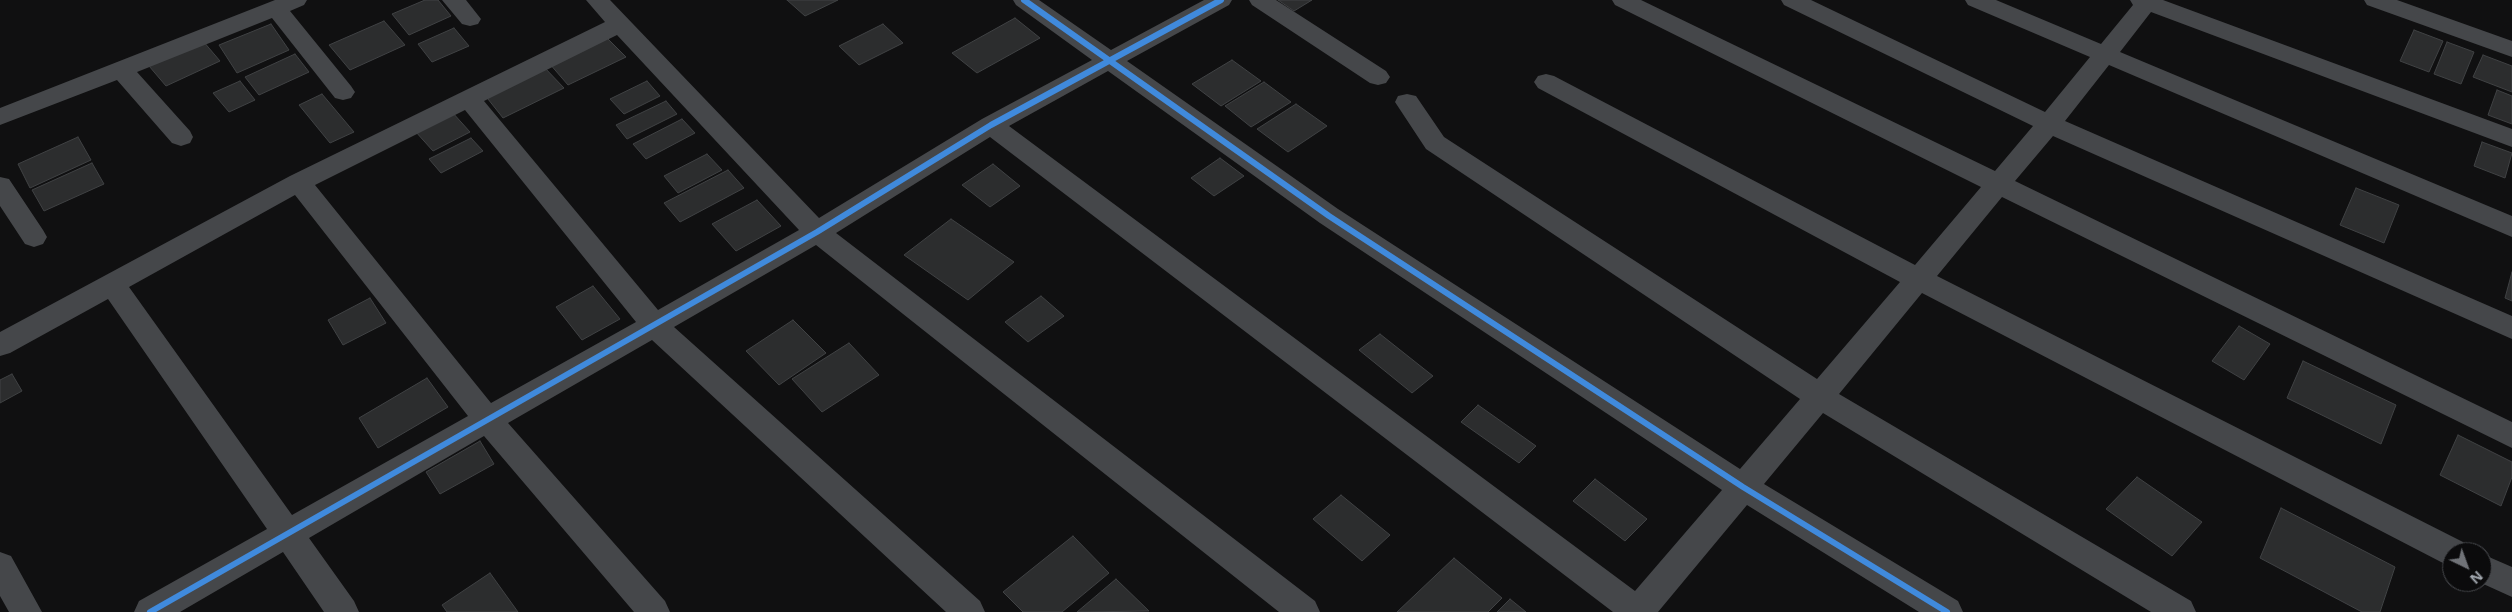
<!DOCTYPE html>
<style>
body{margin:0}
#map{position:relative;width:2512px;height:612px;overflow:hidden;background:#101011;font-family:"Open Sans",sans-serif}
canvas{display:block}
.north{position:absolute;left:2442px;top:542px;width:50px;height:50px;box-sizing:border-box;background:#0b0b0c;border:1px solid #484a4e;border-radius:50%;rotate:138deg;font-size:14px;font-weight:700;line-height:20px;text-align:center;color:#a3a9b0}
.north::after{content:'';display:block;margin:auto;width:18px;height:22px;background:#707378;clip-path:polygon(50% 0,100% 100%,50% 72%,0 100%)}
</style>
<div id="map">
<canvas width="2512" height="612"></canvas>
<div class="north">N</div>
</div>
<script>
const ctx = document.querySelector('canvas').getContext('2d');
ctx.lineJoin = 'round';
function paint(path, color) { ctx.fillStyle = color; ctx.fill(path, 'evenodd'); }
const shape = rows => new Path2D(rows.map(r => 'M' + r).join(''));
function strokePath(path, color, width, dash) { ctx.strokeStyle = color; ctx.lineWidth = width; ctx.lineCap = dash ? 'butt' : 'round'; ctx.setLineDash(dash || []); ctx.stroke(path); }
const building = shape([
 [425,0,438,0,451,16,409,35,392,14,425,0],
 [787,0,838,0,805,16,787,0],
 [1278,0,1312,0,1294,11,1278,0],
 [1015,18,1040,38,977,73,952,53,1015,18],
 [384,21,405,45,350,70,329,45,384,21],
 [271,24,289,50,237,73,219,45,271,24],
 [883,24,903,43,859,65,839,46,883,24],
 [454,28,469,46,432,62,418,44,454,28],
 [2414,30,2443,41,2429,72,2400,61,2414,30],
 [606,37,626,57,568,85,549,63,606,37],
 [203,41,220,61,166,86,149,66,203,41],
 [2447,42,2474,52,2461,84,2434,74,2447,42],
 [295,54,309,72,259,95,245,77,295,54],
 [2483,55,2512,66,2512,92,2473,77,2483,55],
 [1232,60,1261,81,1221,106,1192,84,1232,60],
 [543,66,564,88,503,118,484,94,543,66],
 [240,81,255,100,229,112,213,93,240,81],
 [647,81,660,96,624,114,610,99,647,81],
 [1264,82,1291,102,1251,127,1225,106,1264,82],
 [2497,90,2512,96,2512,124,2488,115,2497,90],
 [322,94,354,132,330,143,299,105,322,94],
 [666,101,677,114,627,139,616,125,666,101],
 [1296,104,1327,126,1288,152,1257,129,1296,104],
 [452,112,470,132,433,151,415,131,452,112],
 [682,119,695,133,646,159,633,144,682,119],
 [78,137,91,160,30,188,18,164,78,137],
 [471,138,483,151,441,173,429,159,471,138],
 [2482,142,2512,153,2505,178,2474,166,2482,142],
 [707,154,722,170,678,193,664,176,707,154],
 [1220,158,1244,176,1214,196,1191,178,1220,158],
 [92,163,104,184,44,211,32,190,92,163],
 [993,164,1020,186,990,207,962,185,993,164],
 [728,170,744,188,680,222,664,203,728,170],
 [2356,188,2399,205,2384,243,2340,225,2356,188],
 [757,200,781,226,736,251,712,224,757,200],
 [951,219,1014,262,968,300,904,255,951,219],
 [2512,272,2512,301,2505,298,2512,272],
 [593,286,620,319,582,340,556,307,593,286],
 [1041,296,1064,316,1028,342,1005,322,1041,296],
 [370,298,386,323,343,345,328,320,370,298],
 [793,320,826,353,779,385,746,351,793,320],
 [2239,326,2270,344,2244,380,2212,361,2239,326],
 [1380,334,1433,376,1412,393,1359,350,1380,334],
 [849,343,879,375,822,412,792,379,849,343],
 [2303,361,2396,405,2381,444,2287,398,2303,361],
 [12,374,22,391,0,403,0,380,12,374],
 [427,378,448,407,378,448,359,418,427,378],
 [1478,405,1536,446,1519,463,1461,422,1478,405],
 [2458,435,2512,462,2512,477,2501,506,2440,475,2458,435],
 [480,441,494,464,440,494,426,472,480,441],
 [2137,477,2202,522,2172,556,2106,509,2137,477],
 [1595,479,1647,519,1625,541,1573,501,1595,479],
 [1341,495,1390,535,1362,561,1313,519,1341,495],
 [2281,508,2395,567,2380,612,2362,612,2260,558,2281,508],
 [1073,536,1109,573,1062,612,1023,612,1003,592,1073,536],
 [1454,558,1502,598,1488,612,1397,612,1454,558],
 [490,573,518,612,447,612,442,605,490,573],
 [1116,579,1149,611,1077,612,1116,579],
 [1510,599,1526,612,1497,612,1510,599]
]);
paint(building, '#2c2d2e');
strokePath(building, '#404244', 1);
paint(shape([
 [275,0,307,0,304,5,290,11,351,86,355,92,351,98,343,100,335,98,272,18,137,72,190,131,193,137,190,143,181,146,172,143,117,80,0,125,0,108,275,0],
 [442,0,466,0,481,19,478,24,470,26,462,24,442,0],
 [586,0,610,0,819,218,982,119,1092,60,1016,5,1013,0,1039,0,1111,50,1204,0,1232,0,1229,5,1127,61,1338,209,1740,469,1800,399,1426,149,1395,102,1398,96,1407,94,1416,96,1444,137,1817,379,1900,282,1538,88,1534,82,1538,76,1546,74,1554,76,1915,265,1981,187,1615,5,1612,0,1641,0,1995,171,2033,126,1784,5,1781,0,1811,0,2045,112,2090,57,1968,5,1965,0,1996,0,2101,44,2133,5,2130,0,2163,0,2512,129,2512,147,2151,12,2120,52,2512,216,2512,237,2109,65,2065,121,2512,316,2512,339,2053,136,2015,181,2512,422,2512,448,2002,197,1937,276,2463,542,2468,552,2452,552,2452,566,2441,562,1922,293,1839,394,2191,601,2196,612,2151,612,1823,413,1764,484,1958,601,1963,612,1919,612,1747,505,1658,612,1613,612,990,137,836,233,1315,601,1320,612,1279,612,816,245,674,327,980,601,985,612,946,612,652,340,508,423,665,601,670,612,634,612,484,436,309,538,354,601,359,612,324,612,283,552,180,612,134,612,139,601,267,529,108,299,10,353,0,356,0,332,290,176,605,22,586,0],
 [617,35,799,230,658,310,484,101,617,35],
 [1108,71,1320,223,1722,490,1635,591,1009,126,1108,71],
 [465,110,636,322,491,403,315,185,465,110],
 [295,195,468,416,292,515,129,287,295,195],
 [1249,0,1276,0,1386,71,1390,77,1386,83,1378,85,1370,83,1252,5,1249,0],
 [2364,0,2397,0,2512,41,2512,57,2367,5,2364,0],
 [0,177,9,179,43,230,47,237,43,244,34,247,25,244,0,206,0,177],
 [0,552,11,556,42,612,9,612,0,596,0,552],
 [2482,554,2512,567,2512,597,2479,582,2482,582,2482,554]
]), '#45474a');
strokePath(shape([
 [1024,0,1329,216,1743,487,1947,612],
 [150,612,817,232,991,125,1221,0]
]), '#408adc', 6);
</script>
